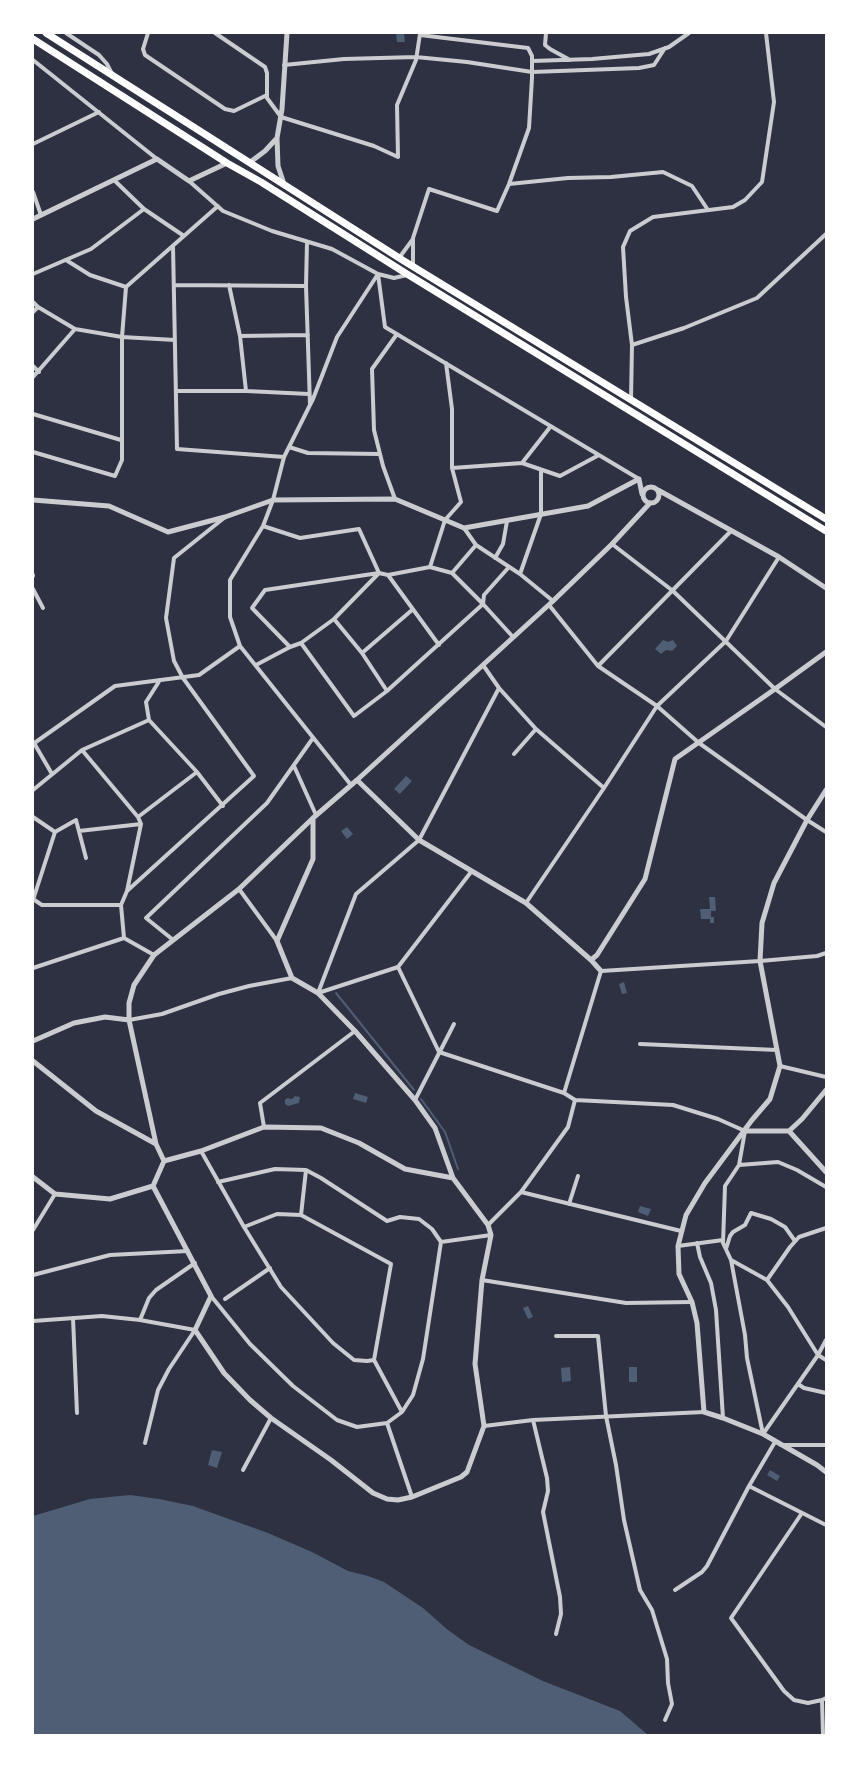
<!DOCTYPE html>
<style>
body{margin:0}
#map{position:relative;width:859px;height:1768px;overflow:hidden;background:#2d3142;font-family:"Noto Serif",serif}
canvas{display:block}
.frame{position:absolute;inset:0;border:34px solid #fff;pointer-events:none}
</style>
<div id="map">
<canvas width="859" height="1768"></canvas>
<div class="frame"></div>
</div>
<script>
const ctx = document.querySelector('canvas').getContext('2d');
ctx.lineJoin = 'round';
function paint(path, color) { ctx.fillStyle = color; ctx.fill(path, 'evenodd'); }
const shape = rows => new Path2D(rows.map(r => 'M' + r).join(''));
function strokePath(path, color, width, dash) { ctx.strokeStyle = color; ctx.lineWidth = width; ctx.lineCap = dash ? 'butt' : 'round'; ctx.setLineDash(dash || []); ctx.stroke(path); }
paint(shape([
 [396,33,404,33,405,42,397,42],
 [663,640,668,642,673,640,677,646,672,651,666,650,661,654,655,649],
 [406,776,412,781,400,794,394,789],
 [347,827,353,834,347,839,341,831],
 [709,897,715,897,716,911,711,911,711,917,714,917,714,923,710,923,710,919,701,919,700,909,710,909],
 [624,982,627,993,622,994,619,984],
 [355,1093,368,1097,366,1103,353,1099],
 [295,1096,300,1097,299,1103,288,1106,285,1104,285,1100,287,1098,292,1099],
 [640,1206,651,1209,648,1216,638,1212],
 [528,1306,533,1317,528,1319,523,1308],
 [570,1367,571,1381,562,1382,561,1368],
 [629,1367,637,1367,637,1382,629,1382],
 [212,1450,222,1452,217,1468,208,1465],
 [770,1470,780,1476,777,1481,767,1475],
 [130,1495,159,1499,193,1506,268,1533,312,1552,348,1571,368,1576,384,1582,423,1608,448,1630,469,1645,543,1681,620,1711,648,1735,33,1735,33,1516,90,1499]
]), '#4f5d75');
strokePath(shape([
 [336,993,414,1090],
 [421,1099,445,1132,458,1169]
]), '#4f5d75', 2);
strokePath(shape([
 [66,33,99,55,107,64,112,74],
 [148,33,143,49,145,55,225,109,234,111,267,95],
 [215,33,265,67,267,73,267,98,281,117,374,146,398,157,397,105,416,60,420,34],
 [546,33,545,45,550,49,570,60],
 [33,60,157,159],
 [532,61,592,59,649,54,669,47,689,33],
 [284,65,344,59,416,57,467,62,532,72,639,68,654,65,665,48],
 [33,144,99,112],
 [114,180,144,209,184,236],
 [189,181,223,211,272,231,332,249,378,274,385,327,639,479],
 [509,184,568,178,611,177,663,172,692,186,708,210],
 [33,192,41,215],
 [173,246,177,449,284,457],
 [399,258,413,239],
 [66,260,90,275,126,287],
 [413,266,413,238,429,189,497,211,509,184,529,128,532,78,532,56,528,48,420,35],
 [33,274,91,249,144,209],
 [175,285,306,286,307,242],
 [229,285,240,336,308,335],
 [306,286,310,405],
 [33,302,38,307,75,329,122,337,175,340],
 [33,312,38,307],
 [632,345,684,328,757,298,826,234],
 [33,366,39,372],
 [33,377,75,329],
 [176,391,246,391,240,336],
 [246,391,309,394],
 [631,400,632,345,626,297,623,247,630,231,653,217,733,207,745,200,762,182,774,102,766,33],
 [33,414,121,440],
 [289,447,308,453,380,454],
 [33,452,115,476,122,460,122,337,126,287,218,206],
 [522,463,551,426],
 [452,468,522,463,560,476,599,455],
 [395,499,383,466,374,430,372,369,397,334],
 [263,526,300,538,359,529,379,573,265,590,252,608,290,647],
 [464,528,476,545,520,574,553,601],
 [612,544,673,591,775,689,826,727],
 [495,558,503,544,507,521],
 [430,567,445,520,461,502,452,468,452,409,446,363],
 [452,573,476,545],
 [520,574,541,514,541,470],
 [388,575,439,645],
 [33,576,33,575],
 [33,589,43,608],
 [549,605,598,666,657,706,699,743,807,820,826,832],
 [334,619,362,653,387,691],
 [301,643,354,716,387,691,483,604,484,595,509,567],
 [362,653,412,610],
 [256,665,290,647,301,643,334,619,379,573,388,575,430,567,452,573,483,604,513,637],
 [483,665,499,688,536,729,604,788],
 [598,666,731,531],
 [149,720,197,772,223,806],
 [34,743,52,774],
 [33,744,115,686,199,675,240,646],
 [82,750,138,817],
 [514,754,536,729],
 [294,766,316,815],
 [351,785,240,646,230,617,230,580,263,526,273,500,284,457,313,399,337,337,378,274,394,278,407,275],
 [33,790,82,750,149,720,146,702,160,680],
 [33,817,55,832],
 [79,831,141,824],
 [471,872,398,967,318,993,356,894,419,840,499,688],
 [239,889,277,941],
 [127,891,141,824,138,817,197,772],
 [33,899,42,905,121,905,124,938,154,955],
 [33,900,55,832,76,820,86,858],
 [526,903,604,788,657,706,726,641,779,557],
 [121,905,127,891,254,776,183,678,174,661,166,618,174,558,224,518],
 [172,939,146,918,267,803,313,738],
 [398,967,439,1052,564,1093],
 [33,968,124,938],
 [129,1020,162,1014,219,994,249,986,292,978],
 [640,1044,777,1050],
 [780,1066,826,1077],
 [415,1100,454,1024],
 [575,1100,673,1105,718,1119,745,1131,739,1165,725,1186,723,1243,731,1260,745,1335,747,1358,763,1434,818,1355,826,1340],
 [264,1127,260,1103,355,1031],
 [201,1151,244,1227,281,1287,333,1343,354,1360,367,1361,374,1360,391,1264,301,1215,277,1214,244,1227],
 [739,1165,778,1162,797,1170,826,1187],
 [521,1192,681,1231],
 [569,1204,578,1176],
 [301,1215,306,1170],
 [488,1225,521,1192,568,1127,575,1100,564,1093,601,971,760,961,817,956,826,953],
 [33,1230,55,1194],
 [441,1242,491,1235],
 [697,1243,700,1257,711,1283,716,1310,723,1418],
 [678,1246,723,1240],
 [726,1249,730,1236,733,1232,745,1225,751,1213,771,1219,785,1227,795,1241],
 [731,1260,767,1280,788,1307,818,1355,826,1360],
 [33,1275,110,1255,188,1251],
 [482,1280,626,1303,692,1302],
 [767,1280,790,1247,799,1237,826,1228],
 [211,1296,250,1344,293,1386,337,1420,357,1427,387,1423,402,1412,413,1395,423,1359,441,1242,432,1229,419,1219,400,1217,387,1221,321,1178,306,1170,275,1169,218,1182],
 [225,1299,270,1268],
 [73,1318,77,1413],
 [140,1320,149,1298,156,1290,195,1263],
 [33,1321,102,1316,140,1320,195,1330,169,1369,158,1390,145,1443],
 [556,1336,598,1336,606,1416,616,1465,624,1520,640,1590,652,1610,667,1659,668,1683,672,1704,665,1720],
 [374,1360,402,1412],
 [798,1384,804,1388,826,1393],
 [533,1420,547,1478,548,1491,543,1512,560,1597,561,1614,556,1634],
 [387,1423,412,1497],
 [484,1426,533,1420,704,1412],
 [781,1445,826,1445],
 [243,1470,271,1418],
 [749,1486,826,1525],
 [802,1513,731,1618,784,1691,794,1700,808,1703,822,1700],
 [675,1590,702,1572,707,1566,749,1486,775,1442],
 [823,1735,822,1700,826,1698]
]), '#caccd0', 4);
strokePath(shape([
 [277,138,282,109,287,33],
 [249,163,265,151,277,138,278,166,284,184],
 [33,219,157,159,189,181,227,163],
 [639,479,642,494],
 '643 495a8 8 0 1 1 16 0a8 8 0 1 1-16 0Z',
 [658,490,779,557,826,588],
 [33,500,109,506,168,532,225,517,273,500,395,499,464,528,588,506,639,479],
 [357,780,419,840,526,903,591,960,601,971],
 [826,790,807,820,774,883,762,923,760,961,780,1066,770,1099,752,1120,705,1183,686,1215,678,1246,679,1274,692,1302,697,1323,704,1412,723,1418,763,1434,817,1465,826,1472],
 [313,818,313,859,277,941,292,978,318,993,355,1031,415,1100,435,1128,453,1178],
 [591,960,597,955,645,879,675,759,775,689,826,652],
 [33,1041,74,1023,105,1017,129,1020],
 [33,1061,96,1111,156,1144],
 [745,1131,789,1131,802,1119,826,1090],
 [789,1131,826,1172],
 [33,1177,55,1194,110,1199,153,1186],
 [153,1186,211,1296,195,1330,224,1373,250,1400,271,1418,331,1460,373,1493,387,1499,398,1500,412,1497,461,1477,467,1472,484,1426,475,1364,482,1280,491,1235,488,1225,453,1178,405,1169,359,1143,321,1128,264,1127,201,1151,164,1161],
 [153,1186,164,1161,156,1144,129,1020,129,1003,134,985,154,955,239,889,313,818,357,780,553,601,612,544,650,503]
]), '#caccd0', 5);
strokePath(shape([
 [46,33,404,261,826,519],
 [33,39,227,163,261,182,407,274,826,531]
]), '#fff', 7);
</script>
